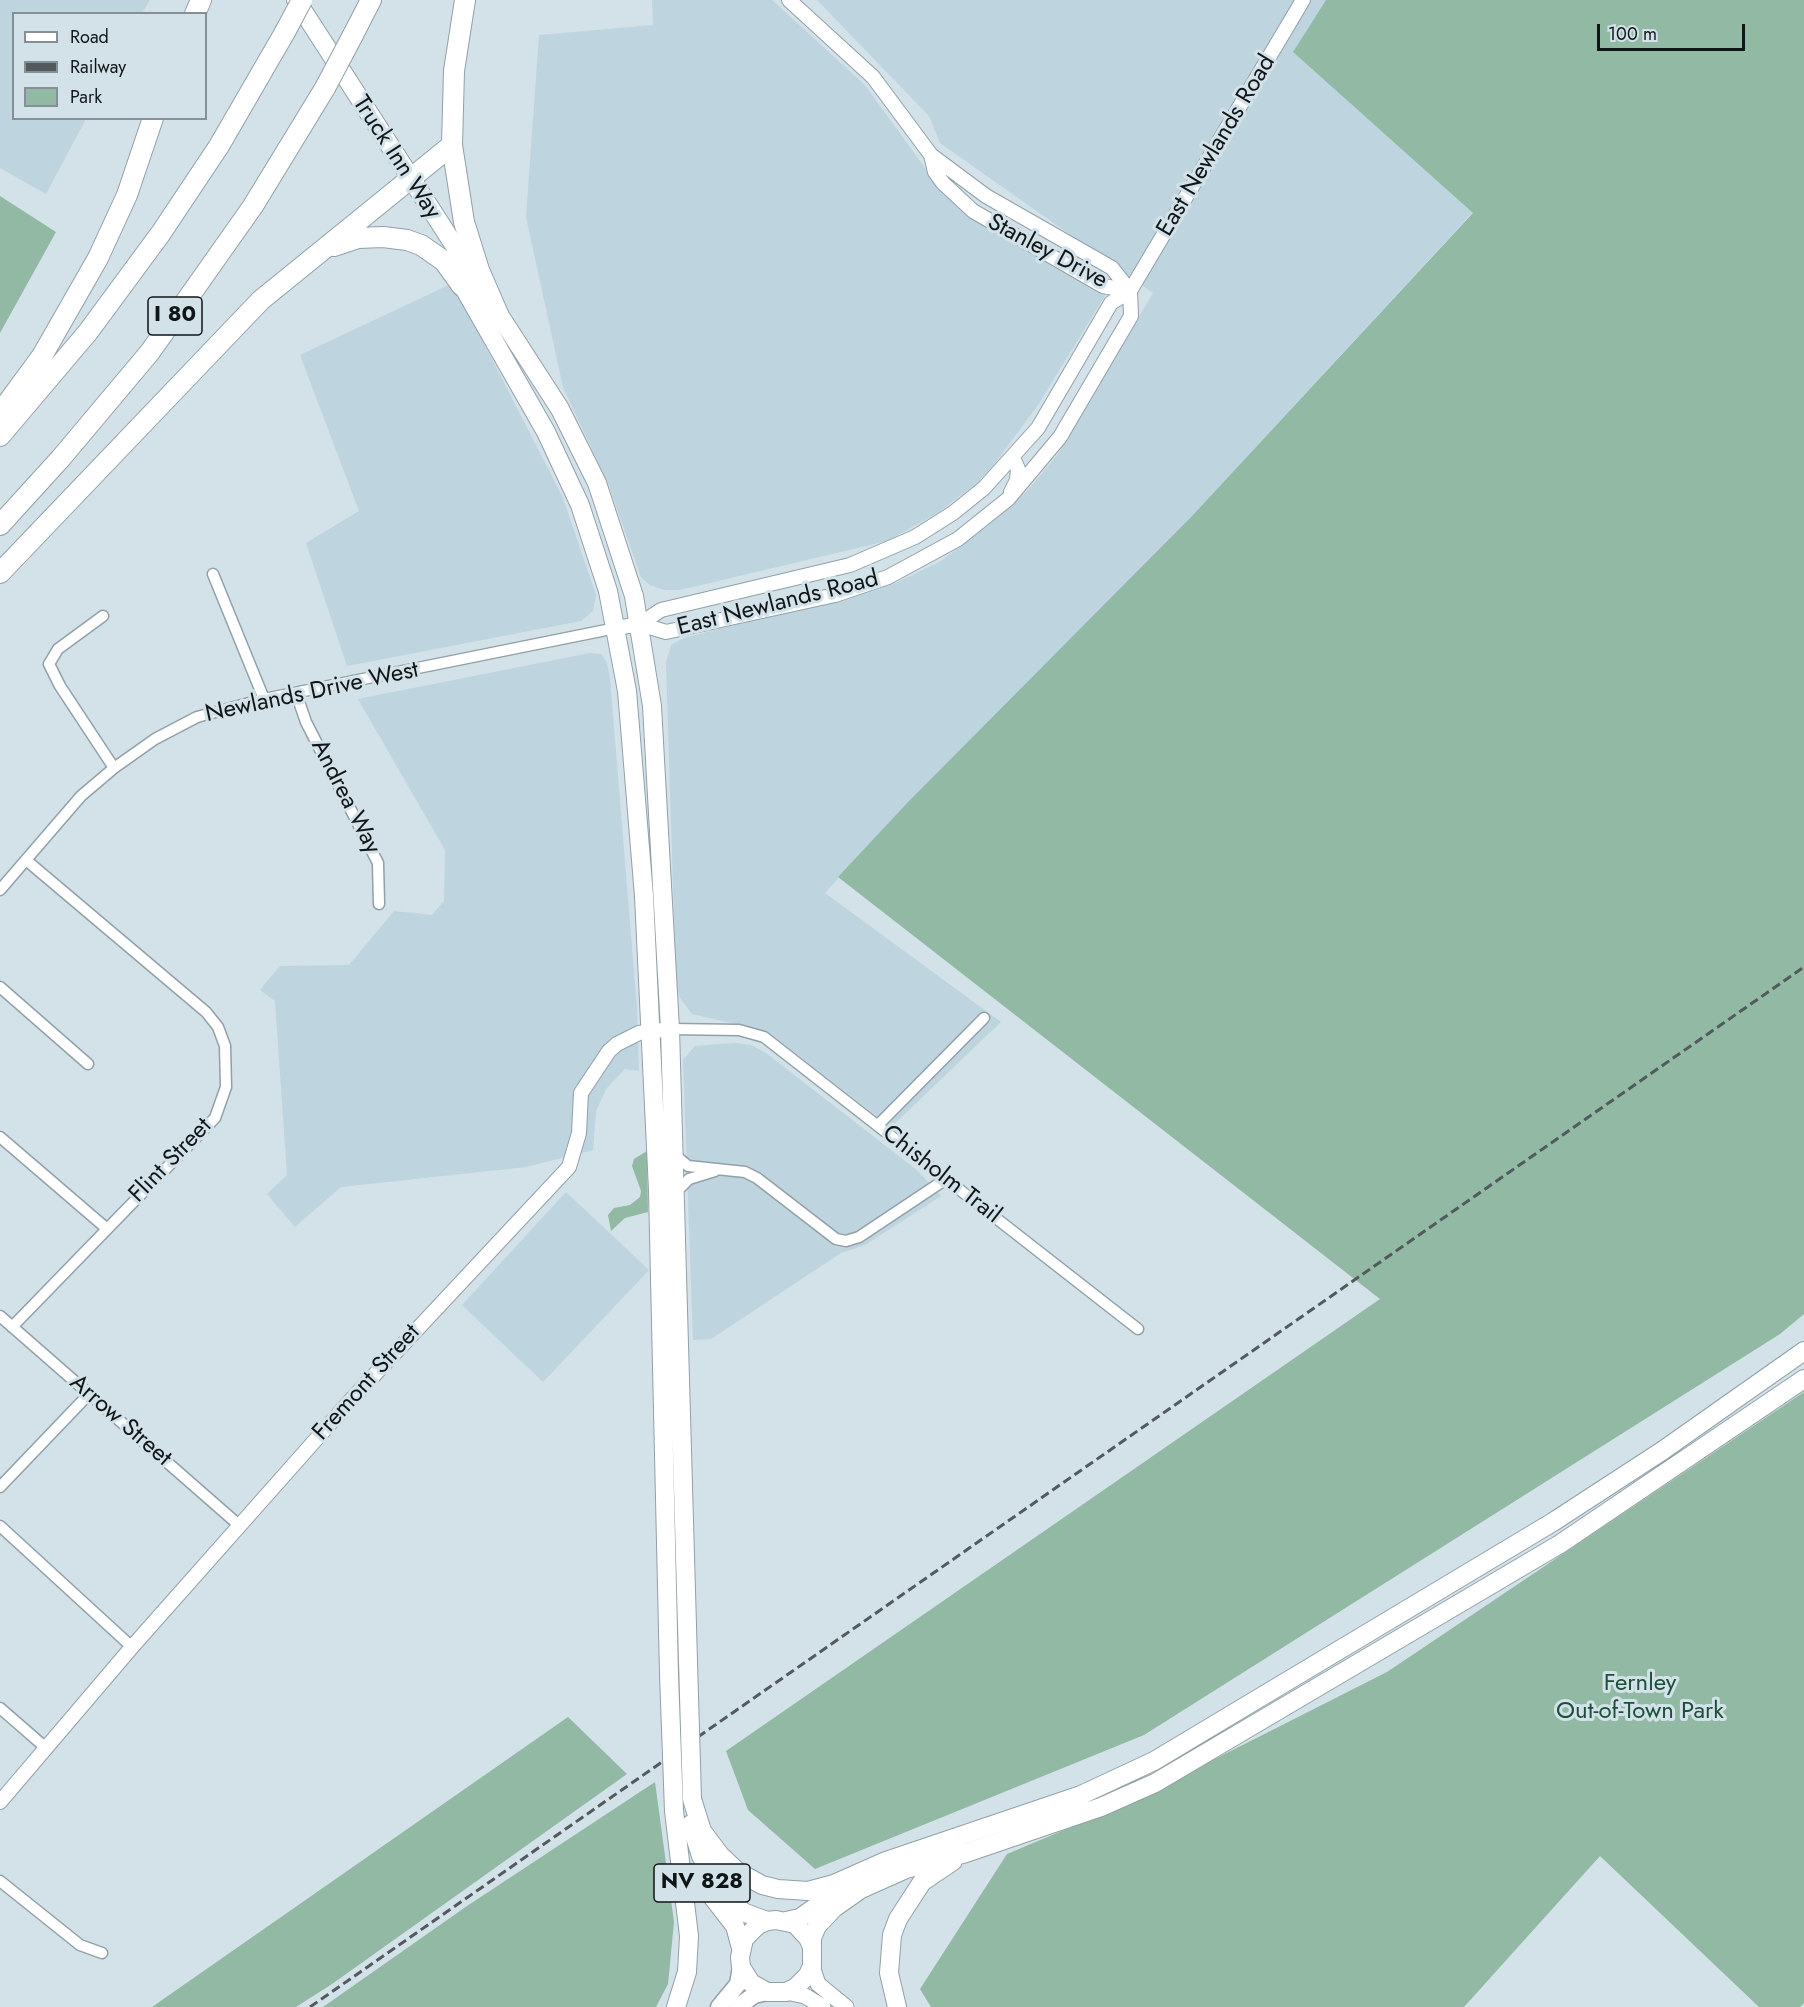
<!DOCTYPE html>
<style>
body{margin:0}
#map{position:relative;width:1804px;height:2007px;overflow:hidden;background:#d3e1e9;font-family:Jost,sans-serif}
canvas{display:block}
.legend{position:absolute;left:12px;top:12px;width:195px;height:108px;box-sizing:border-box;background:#d3e1e9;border:2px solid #858f95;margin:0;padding:8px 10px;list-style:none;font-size:18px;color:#101517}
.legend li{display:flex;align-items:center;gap:12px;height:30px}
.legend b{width:30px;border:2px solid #858f95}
.scale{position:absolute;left:1597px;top:24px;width:148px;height:27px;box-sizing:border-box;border:3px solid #101517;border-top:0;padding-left:8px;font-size:18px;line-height:21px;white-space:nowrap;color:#101517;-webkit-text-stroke:4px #d3e1e9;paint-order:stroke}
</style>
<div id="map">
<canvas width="1804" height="2007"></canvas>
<ul class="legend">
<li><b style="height:8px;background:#fff"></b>Road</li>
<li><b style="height:8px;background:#525a5e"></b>Railway</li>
<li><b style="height:16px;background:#91b9a3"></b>Park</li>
</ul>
<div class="scale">100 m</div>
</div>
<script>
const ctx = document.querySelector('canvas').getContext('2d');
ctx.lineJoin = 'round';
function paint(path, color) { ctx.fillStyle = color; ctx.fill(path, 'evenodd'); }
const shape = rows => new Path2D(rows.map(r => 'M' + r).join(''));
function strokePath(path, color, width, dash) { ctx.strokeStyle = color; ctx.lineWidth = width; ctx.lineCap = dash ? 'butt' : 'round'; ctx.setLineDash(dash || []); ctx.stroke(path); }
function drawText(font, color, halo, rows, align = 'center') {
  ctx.font = font + ' Jost,sans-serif'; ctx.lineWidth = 6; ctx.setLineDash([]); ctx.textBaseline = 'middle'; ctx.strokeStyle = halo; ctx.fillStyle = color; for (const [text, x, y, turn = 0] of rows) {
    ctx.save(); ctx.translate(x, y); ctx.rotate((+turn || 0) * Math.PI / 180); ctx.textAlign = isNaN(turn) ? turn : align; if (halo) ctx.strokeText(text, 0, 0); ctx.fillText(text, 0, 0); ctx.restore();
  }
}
paint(shape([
 [0,0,150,0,142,13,14,14,14,118,86,119,46,194,0,168],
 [652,0,772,0,865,85,946,197,1106,294,1038,405,993,466,978,482,939,512,887,541,680,590,664,590,650,585,641,577,609,486,563,387,526,217,539,35,653,25],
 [817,0,1326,0,1293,52,1473,212,1192,516,909,801,825,893,1001,1022,891,1127,767,1031,692,1014,680,998,676,984,666,662,671,645,684,638,896,583,941,561,986,527,1027,491,1058,454,1153,293,940,143,929,116],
 [453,283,563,498,596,595,593,611,581,621,347,666,306,543,359,511,300,355],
 [590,653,601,654,607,663,610,679,637,1008,639,1071,625,1069,606,1089,596,1111,593,1150,526,1167,341,1187,295,1227,267,1194,287,1175,275,1001,260,990,280,966,349,965,394,911,432,915,444,901,445,850,358,699],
 [735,1043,751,1045,766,1053,918,1171,941,1196,865,1245,841,1253,711,1339,693,1340,683,1060,695,1046],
 [566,1192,649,1270,543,1382,462,1305]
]), '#bed4df');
paint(shape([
 [1326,0,1804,0,1804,1314,1780,1334,1144,1735,815,1869,748,1810,726,1751,1380,1299,838,877,909,801,1192,516,1473,213,1293,52],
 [0,196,56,232,0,333],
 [647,1151,648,1212,625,1218,611,1231,608,1215,614,1208,630,1205,640,1197,641,1191,632,1166,634,1159],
 [1804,1392,1804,2003,1800,2007,1759,2007,1600,1856,1464,2007,931,2007,920,1989,1007,1854,1124,1805,1387,1672],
 [568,1717,627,1774,332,1984,296,2007,152,2007],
 [655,1782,674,1922,668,1984,656,2007,323,2007,467,1906]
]), '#91b9a3');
const minor = shape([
 [213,574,264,699],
 [103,616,58,649,49,664,60,686,114,768],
 [296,693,306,722,378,863,379,904],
 [0,890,81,796,114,768,155,739,197,717,264,699,616,628],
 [0,987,88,1064],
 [670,1029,739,1030,764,1037,1138,1329],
 [878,1125,984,1018],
 [0,1137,106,1228],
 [675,1155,688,1166,745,1172,757,1178,836,1239,846,1241,859,1237,946,1179],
 [676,1192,689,1179,715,1171],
 [0,1316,240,1526],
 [12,1327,215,1118,226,1087,225,1046,218,1027,206,1012,26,860],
 [0,1487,89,1394],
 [0,1526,132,1647],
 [0,1708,46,1748],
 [0,1881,80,1945,102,1953]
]);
const tertiary = shape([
 [789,0,873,77,931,155,986,196,1112,268,1130,291],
 [931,155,935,172,943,183,973,211,1103,286,1130,291],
 [1011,492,1017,480,1018,469,1013,458],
 [640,624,666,632,835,595,888,577,958,539,1008,499,1060,437,1131,316,1130,291],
 [616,628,640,624,661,610,850,565,915,537,953,513,984,488,1038,428,1111,303,1130,291,1303,0],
 [0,1802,132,1647,350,1401,569,1167,579,1133,581,1093,609,1051,617,1044,639,1033,670,1029]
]);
const secondary = shape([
 [812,1966,818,1984,846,2007],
 [786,1992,805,1996,823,2007]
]);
const primary = shape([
 [719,2007,738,1984,741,1967],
 [738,2007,754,1995,767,1992]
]);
const trunk = shape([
 [296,0,560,409,597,483,634,596,652,706,670,1029,688,1661],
 [456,274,546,432,580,505,608,591,627,691,644,896,658,1190,669,1675],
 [692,1799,702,1831,720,1855,737,1871,762,1885,778,1889,808,1891,834,1884,886,1861,1081,1795,1154,1761,1553,1522,1662,1451,1804,1351],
 [674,1811,689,1936,687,1972,676,2007],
 [691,1824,701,1856,719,1887,743,1912,767,1921],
 [707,1890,735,1926,741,1948],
 [786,1921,800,1918,842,1888],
 [812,1947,808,1938,795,1924,776,1920,767,1921,758,1925,744,1939,740,1957,741,1967,751,1983,767,1992,786,1992,795,1988,808,1975,812,1966,812,1938,817,1926,834,1908,861,1889,906,1869,966,1853,1101,1807,1155,1783,1560,1544,1804,1379],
 [897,2007,889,1973,892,1935,898,1919,922,1882,953,1861]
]);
const motorway = shape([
 [465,0,454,71,452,145,464,222,479,270,498,314],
 [195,14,201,0],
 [353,35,371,0],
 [334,246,358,238,383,237,407,240,421,245,444,261,462,286],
 [0,413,42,356,98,258,127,195,153,118],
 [0,436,88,332,161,233,219,146,285,32],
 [0,525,61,458,150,352,253,206,325,88],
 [0,573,261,300,452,145]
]);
strokePath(minor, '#92a0a7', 13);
strokePath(tertiary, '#92a0a7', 16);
strokePath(secondary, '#92a0a7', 17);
strokePath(primary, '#92a0a7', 19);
strokePath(trunk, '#92a0a7', 20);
strokePath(motorway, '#92a0a7', 22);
strokePath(minor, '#fff', 10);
strokePath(tertiary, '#fff', 14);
strokePath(secondary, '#fff', 15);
strokePath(primary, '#fff', 16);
strokePath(trunk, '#fff', 18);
strokePath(motorway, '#fff', 20);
strokePath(shape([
 [310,2007,1804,967]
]), '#525a5e', 3, [9, 4.5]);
const trunkBridge = shape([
 [688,1661,692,1799],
 [669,1675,674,1811]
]);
const motorwayBridge = shape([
 [285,32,302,0],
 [325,88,353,35]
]);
strokePath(trunkBridge, '#92a0a7', 20, []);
strokePath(motorwayBridge, '#92a0a7', 22, []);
strokePath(trunkBridge, '#fff', 18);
strokePath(motorwayBridge, '#fff', 20);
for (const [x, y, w] of [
 [175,316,54],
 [702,1883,96]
]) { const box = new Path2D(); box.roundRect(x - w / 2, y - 19, w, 38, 4.5); ctx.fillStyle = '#d3e1e9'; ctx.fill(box); strokePath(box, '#101517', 1.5); }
drawText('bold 22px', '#101517', null, [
 ["I 80",175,316],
 ["NV 828",702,1883]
]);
drawText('24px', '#101517', '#d3e1e9', [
 ["East Newlands Road",1217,146,-59],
 ["Truck Inn Way",396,158,57],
 ["Stanley Drive",1047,252,28],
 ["East Newlands Road",778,604,-14],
 ["Newlands Drive West",312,693,-12],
 ["Andrea Way",345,797,63],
 ["Flint Street",171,1161,-46],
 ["Chisholm Trail",941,1175,38],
 ["Fremont Street",367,1383,-48],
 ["Arrow Street",120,1421,41]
]);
drawText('24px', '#1c5039', '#d3e1e9', [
 ["Fernley",1640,1684],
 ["Out-of-Town Park",1640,1712]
]);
</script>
